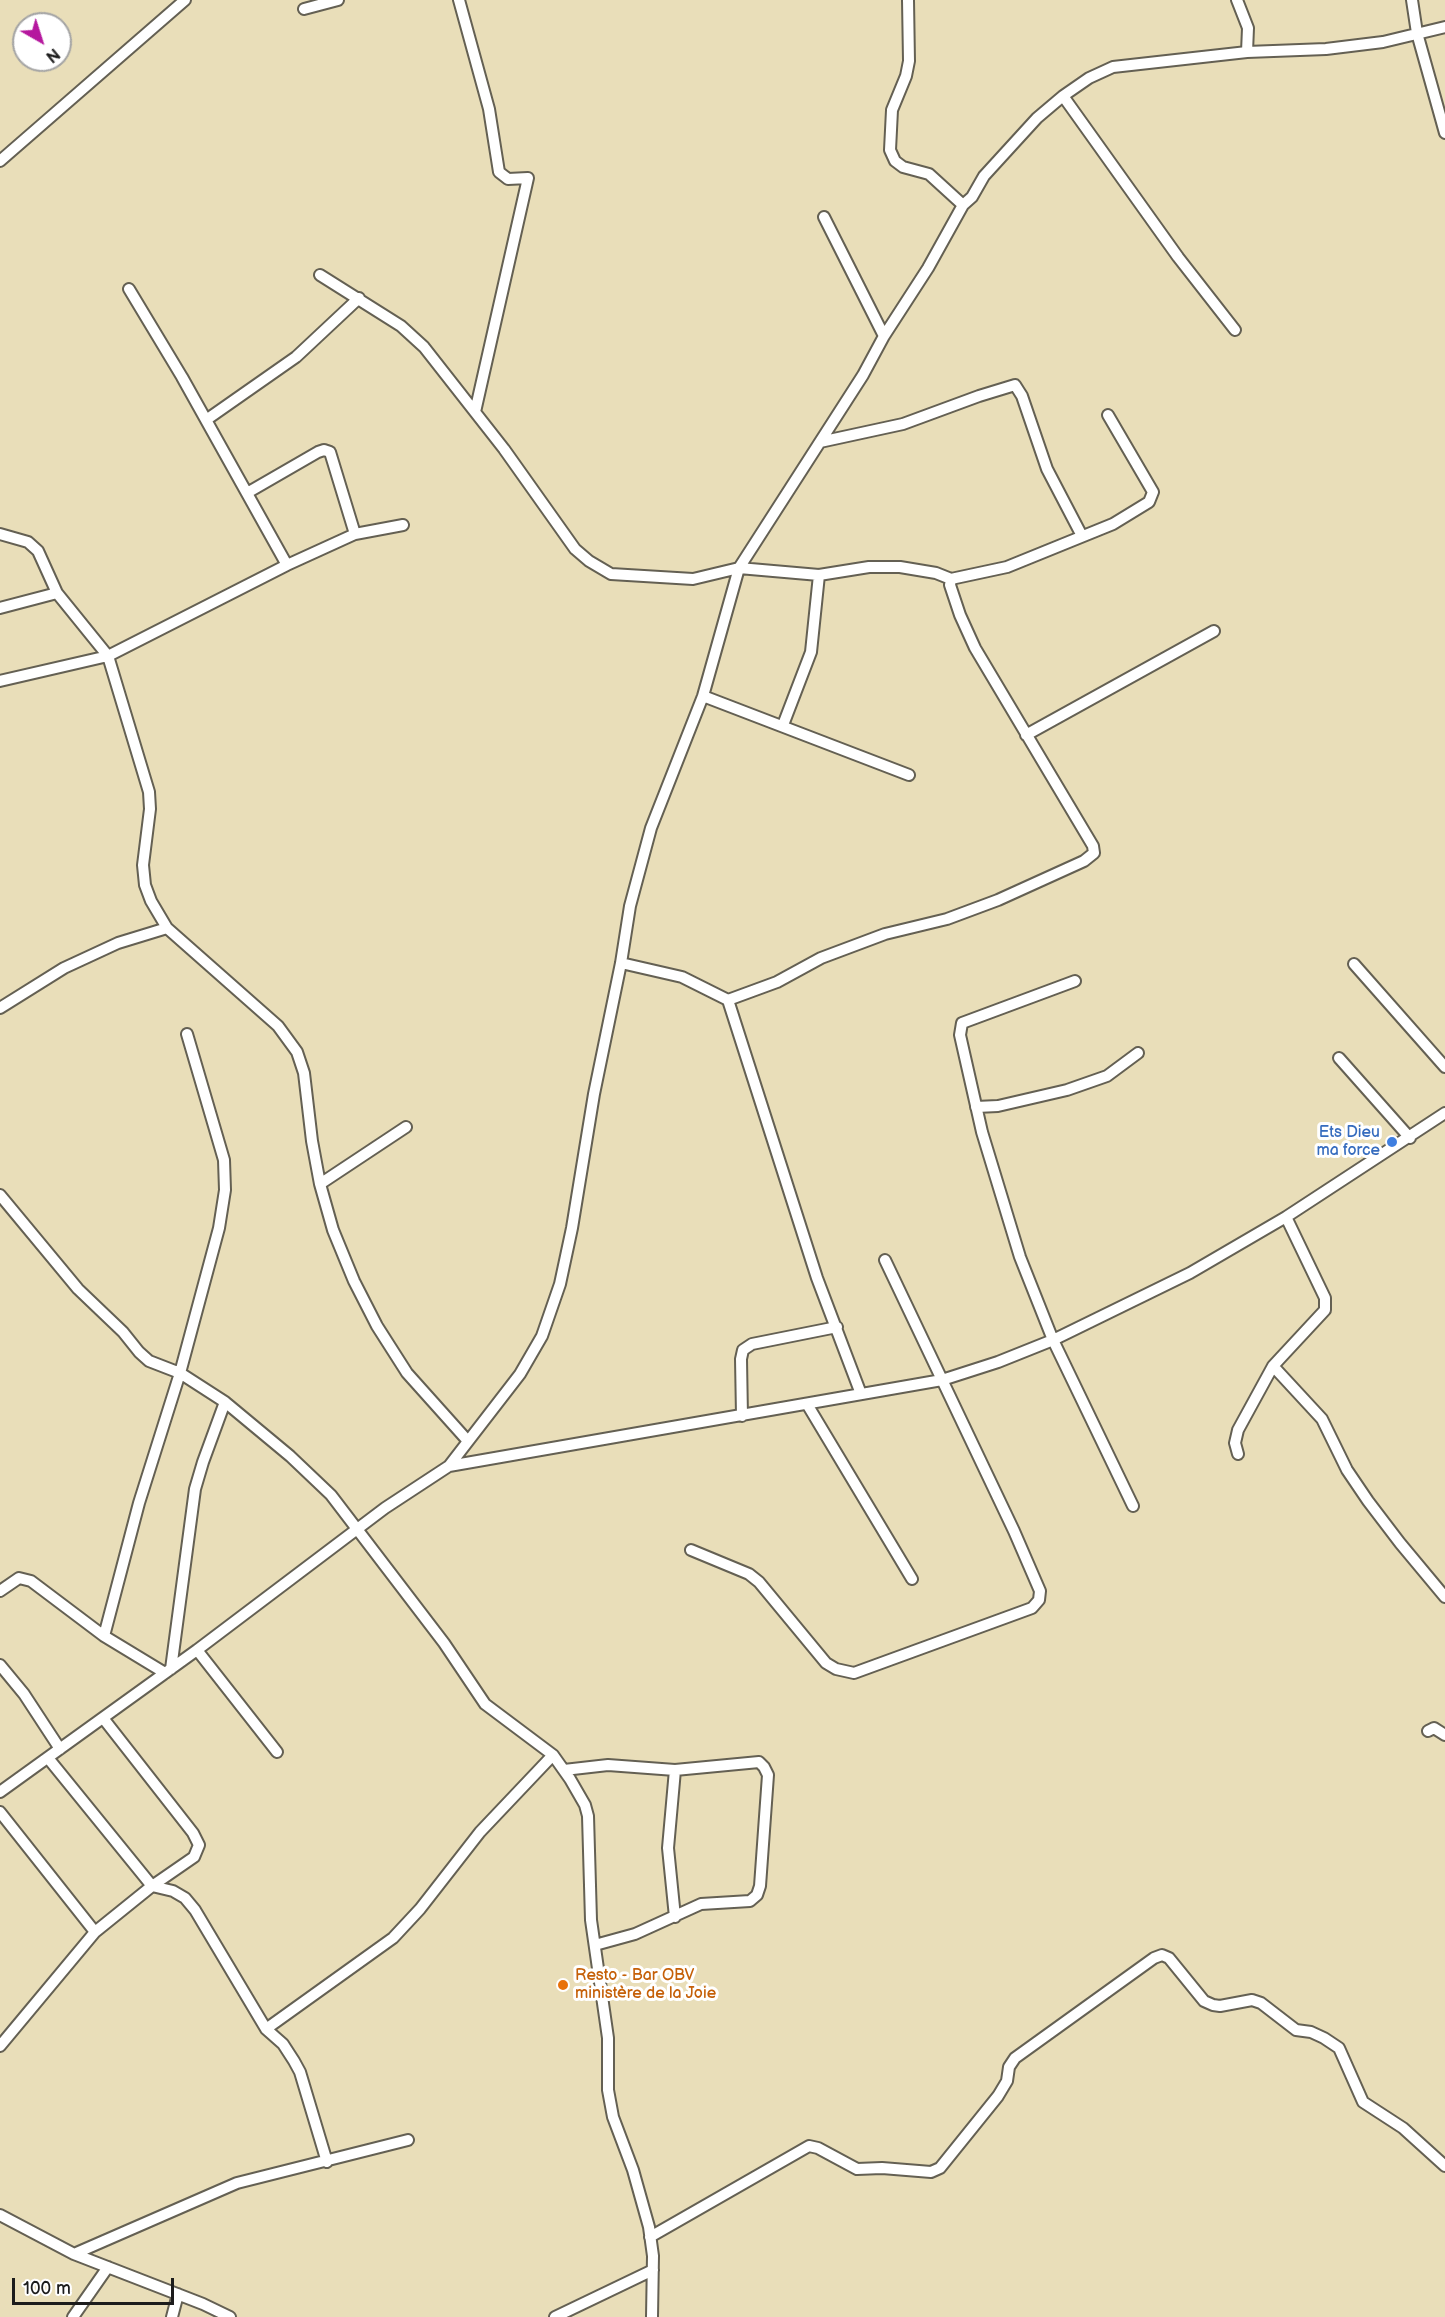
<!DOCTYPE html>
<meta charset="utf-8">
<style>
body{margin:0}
#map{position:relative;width:1445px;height:2317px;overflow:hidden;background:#e9deb9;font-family:"Balsamiq Sans",sans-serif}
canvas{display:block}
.north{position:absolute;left:12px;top:12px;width:60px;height:60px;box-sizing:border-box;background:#fff;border:2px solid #a4a4a4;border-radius:50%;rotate:141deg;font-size:16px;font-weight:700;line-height:24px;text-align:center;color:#1c1c1c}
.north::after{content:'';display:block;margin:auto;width:21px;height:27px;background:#b5179e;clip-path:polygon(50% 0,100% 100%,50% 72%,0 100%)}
.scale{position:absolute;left:12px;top:2278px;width:162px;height:27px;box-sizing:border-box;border:3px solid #1c1c1c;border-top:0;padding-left:8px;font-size:18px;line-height:21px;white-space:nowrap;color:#1c1c1c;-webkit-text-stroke:4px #fff;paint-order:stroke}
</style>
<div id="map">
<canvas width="1445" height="2317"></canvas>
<div class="north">N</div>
<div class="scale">100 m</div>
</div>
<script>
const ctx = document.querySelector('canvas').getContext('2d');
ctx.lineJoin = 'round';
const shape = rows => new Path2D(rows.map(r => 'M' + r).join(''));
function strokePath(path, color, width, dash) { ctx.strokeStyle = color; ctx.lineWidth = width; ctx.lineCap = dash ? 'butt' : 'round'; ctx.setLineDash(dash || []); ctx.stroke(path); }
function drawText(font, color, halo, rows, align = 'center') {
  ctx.font = font + ' "Balsamiq Sans",sans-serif'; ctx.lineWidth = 6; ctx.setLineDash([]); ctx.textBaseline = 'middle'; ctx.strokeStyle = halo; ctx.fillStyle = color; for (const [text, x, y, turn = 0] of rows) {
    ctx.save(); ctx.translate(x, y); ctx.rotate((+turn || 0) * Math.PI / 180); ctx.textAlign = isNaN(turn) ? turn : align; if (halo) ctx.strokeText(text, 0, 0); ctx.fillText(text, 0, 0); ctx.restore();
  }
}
const minor = shape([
 [459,0,489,109,499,172,508,179,528,178,475,412],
 [908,0,909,61,906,76,892,110,890,150,895,161,903,167,929,174,963,205],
 [1237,0,1248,28,1247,52],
 [1412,0,1417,33,1445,133],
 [304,9,338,0],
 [1063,96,1178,257,1235,330],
 [0,161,185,0],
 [824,217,884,336],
 [320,275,401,326,424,347,504,449,575,549,589,561,611,574,693,579,739,568,819,575,869,567,900,567,936,573,951,579,950,585,960,615,975,648,1093,846,1094,853,1084,861,998,900,947,919,885,934,821,958,777,982,728,1000,682,977,621,963],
 [129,289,182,377,287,565],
 [206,420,296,357,359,298],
 [820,442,903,424,979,396,1015,385,1022,396,1047,469,1082,536],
 [247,493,318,452,324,450,330,452,355,534],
 [0,534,28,542,38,551,57,593,108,656,149,792,150,809,143,865,145,885,151,901,167,928,278,1026,297,1052,304,1073,312,1141,320,1184,333,1230,354,1281,377,1326,407,1373,467,1440],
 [951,579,1007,567,1113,524,1149,502,1153,492,1108,415],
 [0,608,57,593],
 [0,681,108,656,287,565,355,534,403,525],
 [703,696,909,775],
 [783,725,811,652,819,575],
 [1026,735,1214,631],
 [1354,964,1445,1067],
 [1075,981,962,1023,960,1035,982,1132,1020,1257,1053,1340,1133,1506],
 [728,1000,817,1278,861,1394],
 [0,1008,64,968,118,943,167,928],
 [1339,1058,1410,1138],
 [976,1107,998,1106,1067,1090,1107,1076,1138,1053],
 [320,1184,406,1127],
 [0,1195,78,1289,123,1332,139,1352,149,1361,180,1373,225,1402,290,1456,331,1495,444,1643,485,1704,553,1755,570,1779,585,1805,588,1816,591,1920,608,2038,608,2090,613,2117,633,2170,649,2227,653,2256,652,2317],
 [1273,1366,1322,1419,1347,1470,1368,1501,1400,1543,1445,1597],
 [807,1404,912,1579],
 [742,1416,741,1359,743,1350,752,1344,837,1327],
 [1238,1454,1235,1443,1238,1430,1273,1366,1325,1310,1325,1298,1286,1217],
 [449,1466,942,1380,998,1362,1053,1340,1190,1273,1286,1217,1445,1113],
 [691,1550,749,1574,759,1582,826,1663,836,1669,854,1673,1032,1608,1039,1600,1040,1591,1014,1531,885,1260],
 [0,1591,19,1578,31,1581,104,1636,165,1673],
 [104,1636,139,1503,180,1373,219,1228,225,1190,224,1160,187,1034],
 [197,1650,277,1752],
 [0,1665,24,1694,60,1749],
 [171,1669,195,1489,203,1462,225,1402],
 [1428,1731,1434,1728,1445,1735],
 [48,1758,152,1886,173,1891,185,1898,195,1910,266,2029,283,2044,294,2061,300,2072,327,2162],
 [564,1770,608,1765,675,1770,759,1762,764,1767,768,1775,760,1886,757,1895,750,1901,701,1904,635,1934,595,1945],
 [675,1770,668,1848,675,1917],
 [0,1792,197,1650,385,1508,449,1466,520,1374,542,1336,560,1284,572,1228,594,1094,621,963,630,906,651,828,703,696,739,568,863,375,884,336,928,268,963,205,972,197,984,176,1037,118,1063,96,1089,78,1113,67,1247,52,1326,49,1383,42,1445,27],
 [0,1812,95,1932],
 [266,2029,393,1938,420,1909,480,1832,553,1755],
 [0,2046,95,1932,152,1886,194,1857,199,1845,193,1833,103,1718],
 [0,2215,74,2254,203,2304,230,2317],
 [650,2237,809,2146,818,2148,857,2169,882,2168,931,2172,940,2168,998,2096,1007,2081,1009,2067,1015,2058,1154,1958,1162,1955,1169,1958,1204,2001,1213,2005,1220,2006,1252,2000,1261,2003,1296,2030,1311,2032,1324,2038,1339,2048,1363,2102,1403,2128,1445,2166],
 [74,2254,237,2183,408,2140],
 [73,2317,108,2267],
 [172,2317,178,2294],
 [555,2317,653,2270]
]);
strokePath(minor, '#646053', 14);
strokePath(minor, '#fff', 10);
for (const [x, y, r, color] of [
 [1392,1142,6,"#3f7fe0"],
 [563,1985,6,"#e8710a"]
]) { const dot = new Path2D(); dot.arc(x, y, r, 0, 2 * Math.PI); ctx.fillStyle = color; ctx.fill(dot); strokePath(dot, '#fff', 2); }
drawText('16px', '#366cbe', '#fff', [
 ["Ets Dieu",1380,1133],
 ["ma force",1380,1151]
], 'right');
drawText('16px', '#c56008', '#fff', [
 ["Resto - Bar OBV",575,1976],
 ["ministère de la Joie",575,1994]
], 'left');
</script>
